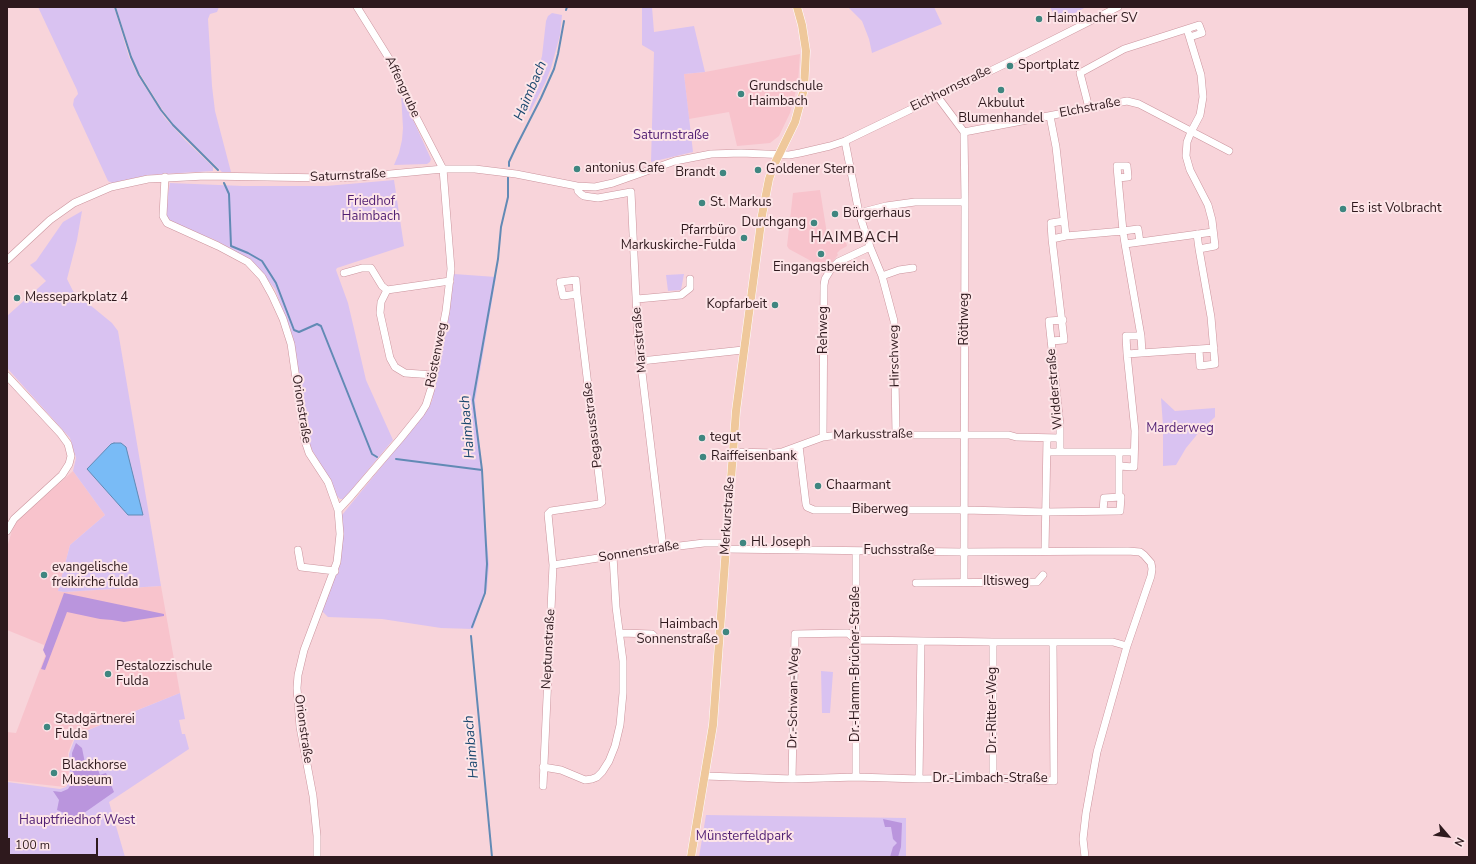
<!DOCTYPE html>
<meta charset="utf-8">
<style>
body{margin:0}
#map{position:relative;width:1476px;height:864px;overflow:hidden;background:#f8d4da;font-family:"Nunito Sans",sans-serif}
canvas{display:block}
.frame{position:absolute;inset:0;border:8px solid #2e191d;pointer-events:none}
.north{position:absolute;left:1428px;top:816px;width:40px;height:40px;-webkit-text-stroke:3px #fde5e8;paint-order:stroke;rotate:118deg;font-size:11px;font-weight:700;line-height:16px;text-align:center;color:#2e191d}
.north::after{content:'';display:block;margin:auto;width:14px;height:18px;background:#2e191d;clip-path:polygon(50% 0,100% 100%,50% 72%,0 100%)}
.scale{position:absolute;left:8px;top:838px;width:90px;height:18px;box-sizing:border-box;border:2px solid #2e191d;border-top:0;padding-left:5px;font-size:12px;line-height:14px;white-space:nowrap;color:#2e191d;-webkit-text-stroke:3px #fde5e8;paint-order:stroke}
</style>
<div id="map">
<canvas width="1476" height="864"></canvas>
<div class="frame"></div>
<div class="north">N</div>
<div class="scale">100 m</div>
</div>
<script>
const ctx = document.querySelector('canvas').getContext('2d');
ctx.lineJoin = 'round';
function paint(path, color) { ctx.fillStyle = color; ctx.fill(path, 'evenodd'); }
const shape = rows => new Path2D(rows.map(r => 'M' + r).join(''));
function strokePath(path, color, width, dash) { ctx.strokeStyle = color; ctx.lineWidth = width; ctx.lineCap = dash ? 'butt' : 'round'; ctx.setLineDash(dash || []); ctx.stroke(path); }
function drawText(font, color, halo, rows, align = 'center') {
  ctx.font = font + ' "Nunito Sans",sans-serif'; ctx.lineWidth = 4; ctx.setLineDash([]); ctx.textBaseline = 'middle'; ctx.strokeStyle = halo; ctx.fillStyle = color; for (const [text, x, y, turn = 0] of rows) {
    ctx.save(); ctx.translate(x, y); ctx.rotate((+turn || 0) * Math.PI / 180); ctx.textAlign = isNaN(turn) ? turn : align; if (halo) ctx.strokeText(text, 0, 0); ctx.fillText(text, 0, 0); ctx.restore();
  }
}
paint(shape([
 [800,54,798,83,790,113,779,136,770,143,737,146,729,112,689,119,684,74,705,72],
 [820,190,828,240,845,238,847,246,840,250,837,253,838,255,826,269,789,249,787,246,793,193],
 [73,471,105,515,70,545,58,591,64,592,161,586,180,693,75,735,68,753,69,781,65,787,9,781,7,780,7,732,16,733,45,656,44,645,7,630,8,544,14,524]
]), '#f8c3cc');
paint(shape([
 [38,7,114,7,129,57,138,76,165,118,185,140,213,167,213,171,148,175,112,183,108,181,73,105,74,99,78,94,77,90],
 [116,7,219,7,217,12,210,14,208,19,212,86,215,111,231,172,222,172,219,169,173,124,162,109,135,66],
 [642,7,652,7,654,32,694,26,705,72,684,74,693,152,651,162,654,52,642,45],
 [848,7,934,7,942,24,872,53,869,39,862,21],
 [1050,7,1086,7,1058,22],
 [552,13,562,15,560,35,551,68,545,83,530,112,527,109,542,56,546,21,548,16],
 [401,93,431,159,430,162,427,164,394,165,399,153,402,140,403,128],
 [394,180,404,246,337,268,336,270,348,303,366,380,393,440,348,494,343,499,340,499,337,496,332,485,307,441,293,337,275,289,256,265,244,256,213,239,178,227,166,218,168,194,170,183,243,186,326,186],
 [82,211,77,240,67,279,73,291,112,323,118,331,161,586,64,592,58,591,70,545,105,515,73,471,76,458,70,438,7,368,7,316,46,281,30,265,36,261,63,222],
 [454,274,496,277,475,401,489,565,487,589,473,629,441,628,382,619,328,617,322,611,330,591,342,515,421,418,432,401,448,315],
 [684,274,681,290,668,291,666,275],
 [1161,398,1175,411,1215,408,1215,417,1200,431,1186,448,1176,465,1163,466,1163,426],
 [821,671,833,672,830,713,822,713],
 [180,693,185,719,179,720,182,734,185,734,189,749,109,802,125,857,7,857,7,782,60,789,66,787,70,781,69,754,76,735],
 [706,815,906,818,906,857,699,857]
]), '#d9c2f1');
paint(shape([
 [64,593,164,614,164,616,124,622,112,620,100,619,67,612,45,670,41,669,46,656,43,650],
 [76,743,82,748,85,763,94,759,100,775,106,773,114,792,74,820,64,813,57,810,59,800,53,791,61,792,68,789,73,781,72,753],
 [883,819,902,823,901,847,898,857,890,857,893,847,897,843,893,839,891,827,885,827]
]), '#ba95dd');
const water = shape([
 [114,443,121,443,126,447,143,515,128,515,87,469,111,444,114,443]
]);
paint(water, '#79bbf6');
strokePath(water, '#628ab5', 1);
strokePath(shape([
 [115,7,131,57,139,75,161,110,173,125,218,170],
 [566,10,567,7],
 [509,166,509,162,517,145,541,98,554,69,558,54,564,21],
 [224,183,229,194,231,246,248,253,262,261,276,283,294,330,299,332,317,324,321,326,372,454,377,457],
 [396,459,482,470],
 [472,627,485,593,487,564,482,470,473,400,498,259,501,227,508,197,508,177],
 [471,636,492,857]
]), '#628ab5', 2);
const minor = shape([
 [1187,29,1201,75,1203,97,1200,115,1191,132,1187,142,1186,156,1190,170,1208,205,1212,220,1215,246,1199,249,1197,234],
 [937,96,964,132,965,202,964,582],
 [1089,108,1080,73,1124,49,1199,25,1202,33,1190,37],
 [1050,116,1056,147,1066,236],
 [964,132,1127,101,1139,104,1229,151],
 [845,141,859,213,870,247,882,276,894,321,896,434],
 [165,177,163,216,167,223,218,246,248,262,262,277,272,295,283,319,291,344,305,441,309,453,328,482,338,510,340,534,337,562,304,650,298,675,297,688,300,727,313,796,317,836,317,857],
 [577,186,578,191,581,194,584,196,598,198,631,192,638,339,663,548],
 [859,213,886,206,915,202,965,202],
 [1064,221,1051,223,1052,239,1066,236,1123,231,1138,229,1140,242,1125,244,1123,231,1118,178,1117,166,1127,166,1128,177,1118,178],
 [1140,242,1213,232],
 [1125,244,1141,336,1142,353],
 [7,260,50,220,74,203,111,187,148,179,205,176,328,178,359,177,443,169,475,169,516,174,577,186,595,187,613,183,675,161,711,154,741,153,789,155,800,153,830,146,845,141,1009,62,1118,7],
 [344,273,362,268,371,268,382,286,387,290,450,281],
 [882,276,899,270,913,268],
 [576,280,577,294,563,296,560,282,576,280],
 [387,290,381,302,380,313,390,358,395,367,405,373,434,375],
 [637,299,681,295,690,288,690,279],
 [1141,336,1126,336,1127,354,1214,348],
 [1051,341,1064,340,1052,239],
 [1199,350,1200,366,1215,364,1211,317,1199,249],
 [1127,354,1135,431,1134,467,1119,466,1119,452,1134,452],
 [641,361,743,350],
 [7,376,60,433,68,444,71,456,69,464,62,475,14,519,7,531],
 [823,437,824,285,825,279,831,269,838,262,870,247],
 [799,446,806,504,807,507,814,510,964,510,1045,512,1120,511,1121,497,1104,498,1103,511],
 [732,452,775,453,782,452,823,437,839,435,1009,435,1016,437,1059,438],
 [1047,452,1060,452,1060,425,1049,321,1063,320],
 [1060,452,1119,452],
 [1119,497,1119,466],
 [338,510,351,496,400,439,421,413,426,405,431,389,446,311,451,269,443,169,414,113,390,60,357,7],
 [725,549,963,552,1128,551,1140,552,1144,555,1151,563,1152,569,1151,576,1127,646,1097,752,1086,813,1083,839,1085,857],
 [298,550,301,567,335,571],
 [1045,551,1047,438],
 [553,565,663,548,704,543,726,543],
 [916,583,1037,582,1043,575],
 [621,633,652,634,655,637],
 [856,640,993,642,1113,642,1127,646],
 [993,642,993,778],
 [543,767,561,770,585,780,592,779,597,777,602,772,609,761,615,746,620,725,623,693,623,661,616,607,613,556],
 [705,776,792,779,856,777,919,779,993,778,1054,781,1053,642],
 [856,777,856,551],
 [792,779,795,634,848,633,856,640],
 [919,779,921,642],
 [543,786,553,565,548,514,551,511,599,504,602,502,577,294]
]);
const major = shape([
 [691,857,713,725,736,411,762,215,769,179,774,165,795,122,804,89,806,51,802,25,797,7]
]);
strokePath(minor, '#cb949d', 8);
strokePath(major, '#fff', 9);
strokePath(minor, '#fff', 7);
strokePath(major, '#efc89b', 8);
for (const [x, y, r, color] of [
 [1039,19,4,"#3f8680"],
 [1010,66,4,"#3f8680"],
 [1001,90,4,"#3f8680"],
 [741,94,4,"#3f8680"],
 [577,169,4,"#3f8680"],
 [758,170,4,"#3f8680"],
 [723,173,4,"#3f8680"],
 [702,203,4,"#3f8680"],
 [1343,209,4,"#3f8680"],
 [835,214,4,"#3f8680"],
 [814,223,4,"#3f8680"],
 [744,238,4,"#3f8680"],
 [821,254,4,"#3f8680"],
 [17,298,4,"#3f8680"],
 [775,305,4,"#3f8680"],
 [702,438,4,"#3f8680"],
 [703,457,4,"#3f8680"],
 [818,486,4,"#3f8680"],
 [743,543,4,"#3f8680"],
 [44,575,4,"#3f8680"],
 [726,632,4,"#3f8680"],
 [108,674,4,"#3f8680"],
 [47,727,4,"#3f8680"],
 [54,773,4,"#3f8680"]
]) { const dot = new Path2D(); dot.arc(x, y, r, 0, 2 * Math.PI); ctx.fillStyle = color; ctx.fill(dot); strokePath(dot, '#fde5e8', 1.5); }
drawText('13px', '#2e191d', '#fde5e8', [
 ["Haimbacher SV",1047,19],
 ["Sportplatz",1018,66],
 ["Grundschule",749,87],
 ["Haimbach",749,102],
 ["Akbulut",1001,104,"center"],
 ["Blumenhandel",1001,119,"center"],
 ["antonius Cafe",585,169],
 ["Goldener Stern",766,170],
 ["Brandt",715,173,"right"],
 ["St. Markus",710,203],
 ["Es ist Volbracht",1351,209],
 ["Bürgerhaus",843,214],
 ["Durchgang",806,223,"right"],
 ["Pfarrbüro",736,231,"right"],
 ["Markuskirche-Fulda",736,246,"right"],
 ["Eingangsbereich",821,268,"center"],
 ["Messeparkplatz 4",25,298],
 ["Kopfarbeit",767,305,"right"],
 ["tegut",710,438],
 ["Raiffeisenbank",711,457],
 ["Chaarmant",826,486],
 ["Hl. Joseph",751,543],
 ["evangelische",52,568],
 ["freikirche fulda",52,583],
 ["Haimbach",718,625,"right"],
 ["Sonnenstraße",718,640,"right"],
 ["Pestalozzischule",116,667],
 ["Fulda",116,682],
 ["Stadgärtnerei",55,720],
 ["Fulda",55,735],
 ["Blackhorse",62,766],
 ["Museum",62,781]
], 'left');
drawText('13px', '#2e191d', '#fde5e8', [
 ["Affengrube",402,87,65],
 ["Eichhornstraße",951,89,-26],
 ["Elchstraße",1090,108,-11],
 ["Saturnstraße",348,176,-3],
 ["Röthweg",965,319,-90],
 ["Rehweg",824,330,-90],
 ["Marsstraße",640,340,-95],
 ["Röstenweg",437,355,-79],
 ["Hirschweg",895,356,-91],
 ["Widderstraße",1055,389,-95],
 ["Orionstraße",301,409,81],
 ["Pegasusstraße",593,425,-97],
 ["Markusstraße",873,435,-1],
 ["Biberweg",880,510],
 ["Merkurstraße",728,516,-86],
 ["Fuchsstraße",899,551],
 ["Sonnenstraße",639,552,-9],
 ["Iltisweg",1006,582],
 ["Neptunstraße",549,649,-87],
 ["Dr.-Hamm-Brücher-Straße",856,664,-90],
 ["Dr.-Schwan-Weg",794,698,-89],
 ["Dr.-Ritter-Weg",993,710,-90],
 ["Orionstraße",303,729,82],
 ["Dr.-Limbach-Straße",990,779]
]);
drawText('13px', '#501f73', '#fde5e8', [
 ["Saturnstraße",671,136],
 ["Friedhof",371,202],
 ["Haimbach",371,217],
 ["Marderweg",1180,429],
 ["Hauptfriedhof West",77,821],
 ["Münsterfeldpark",744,837]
]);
drawText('italic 14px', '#1a486f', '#fde5e8', [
 ["Haimbach",531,91,-67],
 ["Haimbach",468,427,-95],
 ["Haimbach",472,747,-95]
]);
ctx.letterSpacing = '1px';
drawText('15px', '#2e191d', '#fde5e8', [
 ["HAIMBACH",855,238]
]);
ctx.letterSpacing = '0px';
</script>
